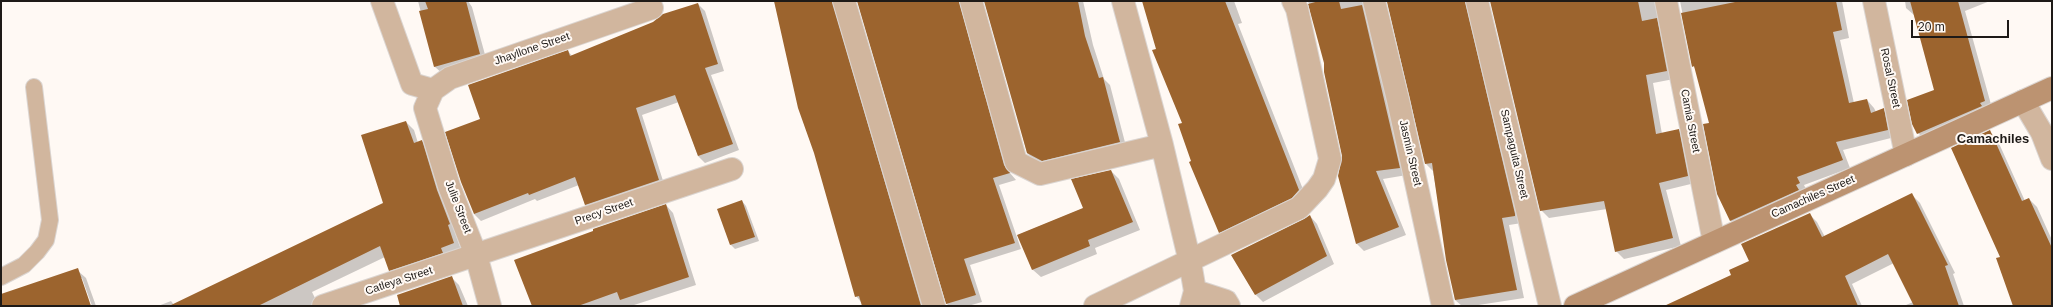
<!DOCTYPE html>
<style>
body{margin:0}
#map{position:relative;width:2053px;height:307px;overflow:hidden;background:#fff9f4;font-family:Arial,sans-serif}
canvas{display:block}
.frame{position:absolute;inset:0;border:2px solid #1e1a17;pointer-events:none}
.scale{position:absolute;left:1911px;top:20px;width:98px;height:18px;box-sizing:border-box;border:2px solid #1e1a17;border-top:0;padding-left:5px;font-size:12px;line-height:14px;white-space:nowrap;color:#1e1a17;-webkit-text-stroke:3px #fff9f4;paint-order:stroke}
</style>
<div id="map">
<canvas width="2053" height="307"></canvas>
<div class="frame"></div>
<div class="scale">20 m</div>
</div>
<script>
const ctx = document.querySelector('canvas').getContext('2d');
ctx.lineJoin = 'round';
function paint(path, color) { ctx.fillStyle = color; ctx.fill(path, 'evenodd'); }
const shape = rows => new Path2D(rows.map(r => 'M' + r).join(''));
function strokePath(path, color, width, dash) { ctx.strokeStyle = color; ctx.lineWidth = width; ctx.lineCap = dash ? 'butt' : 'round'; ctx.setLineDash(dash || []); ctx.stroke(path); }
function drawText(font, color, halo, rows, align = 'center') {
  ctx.font = font + ' Arial,sans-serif'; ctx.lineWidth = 4; ctx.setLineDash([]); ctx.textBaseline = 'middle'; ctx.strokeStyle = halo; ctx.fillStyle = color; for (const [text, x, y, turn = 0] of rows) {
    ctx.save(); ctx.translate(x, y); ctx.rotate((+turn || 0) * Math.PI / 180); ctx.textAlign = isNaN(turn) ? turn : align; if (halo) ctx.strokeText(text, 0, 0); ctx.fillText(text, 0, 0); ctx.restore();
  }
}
paint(shape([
 [418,1,468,1,472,7,487,62,443,74,435,67],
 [774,1,840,1,926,306,863,306,861,302,856,296],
 [858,1,949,1,983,94,990,101,1010,173,1016,180,999,185,1021,249,970,265,982,302,968,306,949,306,947,304],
 [988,1,1083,1,1093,45,1104,79,1110,85,1127,150,1050,168,1035,161,1027,153],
 [1145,1,1234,1,1242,23,1238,24,1306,197,1227,239,1220,232,1192,162,1183,123,1158,49],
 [1308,1,1372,1,1407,175,1383,179,1406,235,1364,251,1357,244,1343,156,1325,63],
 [1388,1,1475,1,1522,223,1509,225,1524,298,1472,306,1462,306,1455,300,1433,171,1426,164],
 [1491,1,1664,1,1674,79,1653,83,1662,134,1679,130,1686,138,1695,183,1666,190,1681,246,1624,259,1616,251,1607,209,1549,218,1541,210],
 [1680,1,1842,1,1849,38,1840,40,1854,103,1867,100,1874,108,1876,112,1883,110,1891,117,1895,137,1843,150,1850,168,1804,185,1807,191,1739,228,1731,221,1718,194,1710,124,1696,69,1693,66],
 [1905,1,1990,1,1965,11,1992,108,1926,141,1918,133,1936,91,1914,15,1906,8],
 [698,4,705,11,724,71,711,75,739,150,705,163,698,156,679,102,642,115,665,187,592,212,585,205,579,185,537,201,535,199,481,221,474,214,482,120,568,51,572,56],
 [406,122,414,130,418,143,422,141,430,150,458,232,455,233,462,252,398,279,389,270,385,257,312,292,319,306,158,306,171,301,174,305,384,204],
 [1989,131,1997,139,2025,201,2029,199,2037,207,2052,240,2052,306,2014,306,2001,258],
 [1111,171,1119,179,1140,230,1095,248,1097,254,1041,277,1033,270,1018,235,1084,208],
 [1912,195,1920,203,1955,273,1953,274,1964,306,1906,306,1906,305,1913,302,1894,263,1852,284,1862,306,1666,306,1732,276,1809,214,1817,222,1825,237],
 [742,201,746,206,759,241,735,249,731,245],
 [666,205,673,213,696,285,631,306,533,306],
 [1310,216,1317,224,1334,264,1263,302,1255,294],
 [77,270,86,278,96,306,92,306,82,278,80,278,90,306,1,306,1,296],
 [451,277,459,285,468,306,402,306]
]), '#0003');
paint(shape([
 [425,1,466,1,480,54,434,67,419,11,428,9],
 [774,1,832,1,921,306,862,306,859,296,855,297,814,153,798,108],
 [857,1,959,1,1004,165,1010,173,993,178,1015,243,964,259,976,295,946,304],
 [984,1,1078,1,1085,36,1099,78,1103,77,1120,142,1042,161,1027,153],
 [1142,1,1225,1,1299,190,1292,198,1219,233,1189,162,1191,161,1178,124,1182,123,1152,50,1156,49],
 [1319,1,1339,1,1341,9,1362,5,1400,168,1376,171,1399,227,1356,244,1338,176,1342,156,1324,72,1324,63,1308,4],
 [1465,1,1515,214,1515,216,1502,218,1517,290,1455,300,1446,260,1432,163,1425,164,1387,2],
 [1490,1,1638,1,1642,21,1657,18,1667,71,1646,75,1656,134,1679,129,1688,176,1659,183,1673,238,1615,252,1604,201,1540,211],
 [1740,1,1836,1,1842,30,1833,32,1849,103,1867,99,1871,113,1884,108,1888,130,1836,142,1843,160,1797,177,1800,183,1796,185,1799,190,1730,221,1717,194,1703,124,1709,123,1694,66,1692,67,1681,13],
 [1910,1,1958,1,1985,101,1980,103,1982,106,1917,134,1912,124,1907,100,1934,90],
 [698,3,718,64,705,68,733,144,698,156,675,95,636,108,659,180,585,205,575,177,529,195,528,193,474,214,461,182,445,132,480,119,468,85,568,50,570,56,653,22,663,14],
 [406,121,414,143,422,140,437,190,450,224,448,225,454,243,441,248,443,253,389,271,380,246,258,306,169,306,383,203,361,135],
 [1990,130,2022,201,2029,198,2052,248,2052,306,2013,306,1996,258,2000,257,1951,148],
 [1111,170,1133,222,1088,240,1090,246,1032,270,1017,235,1083,208,1071,179],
 [1912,193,1948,265,1945,266,1959,306,1914,306,1888,254,1845,276,1858,306,1664,306,1731,275,1729,270,1749,261,1741,244,1810,213,1822,237],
 [742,200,755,237,730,245,717,209],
 [666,204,689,277,620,300,617,292,578,306,532,306,514,260,593,231,593,229],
 [1310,215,1327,256,1255,295,1231,255,1304,219],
 [78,268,91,306,1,306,1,294],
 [452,276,463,306,400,306,397,295]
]), '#9c642e');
const lane = shape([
 [1,277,24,265,37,252,46,240,50,220,34,87]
]);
const street = shape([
 [382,1,412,84,433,90],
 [844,1,934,306],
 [971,1,1016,162,1040,174,1162,145],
 [1123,1,1162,145,1190,262,1195,291,1191,306],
 [1374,1,1398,100,1443,306],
 [1477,1,1550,306],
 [1666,1,1714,242],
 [1874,1,1906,155],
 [2023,101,2042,133,2052,159],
 [1195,291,1226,301,1229,306],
 [323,306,732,169],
 [490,306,476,255,449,186,425,108,433,90,450,78,652,8],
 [1095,306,1299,208,1317,189,1324,179,1330,159,1297,9,1293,1]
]);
const secondary = shape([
 [1575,306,2052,88]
]);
strokePath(lane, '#dbd5d1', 18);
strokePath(street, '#dbd5d1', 24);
strokePath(secondary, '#dbd5d1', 24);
strokePath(lane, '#d1b69e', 16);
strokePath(street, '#d1b69e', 22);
strokePath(secondary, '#bc9371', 22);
drawText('11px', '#1e1a17', '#fff9f4', [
 ["Jhayllone Street",532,49,-19],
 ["Rosal Street",1890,78,78],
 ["Camia Street",1690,121,79],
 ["Jasmin Street",1410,153,77],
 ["Sampaguita Street",1514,154,77],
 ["Camachiles Street",1813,197,-24],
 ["Julie Street",458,207,69],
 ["Precy Street",604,212,-19],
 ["Catleya Street",399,281,-18]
]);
drawText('bold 13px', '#1e1a17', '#fff9f4', [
 ["Camachiles",1993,139]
]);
</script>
